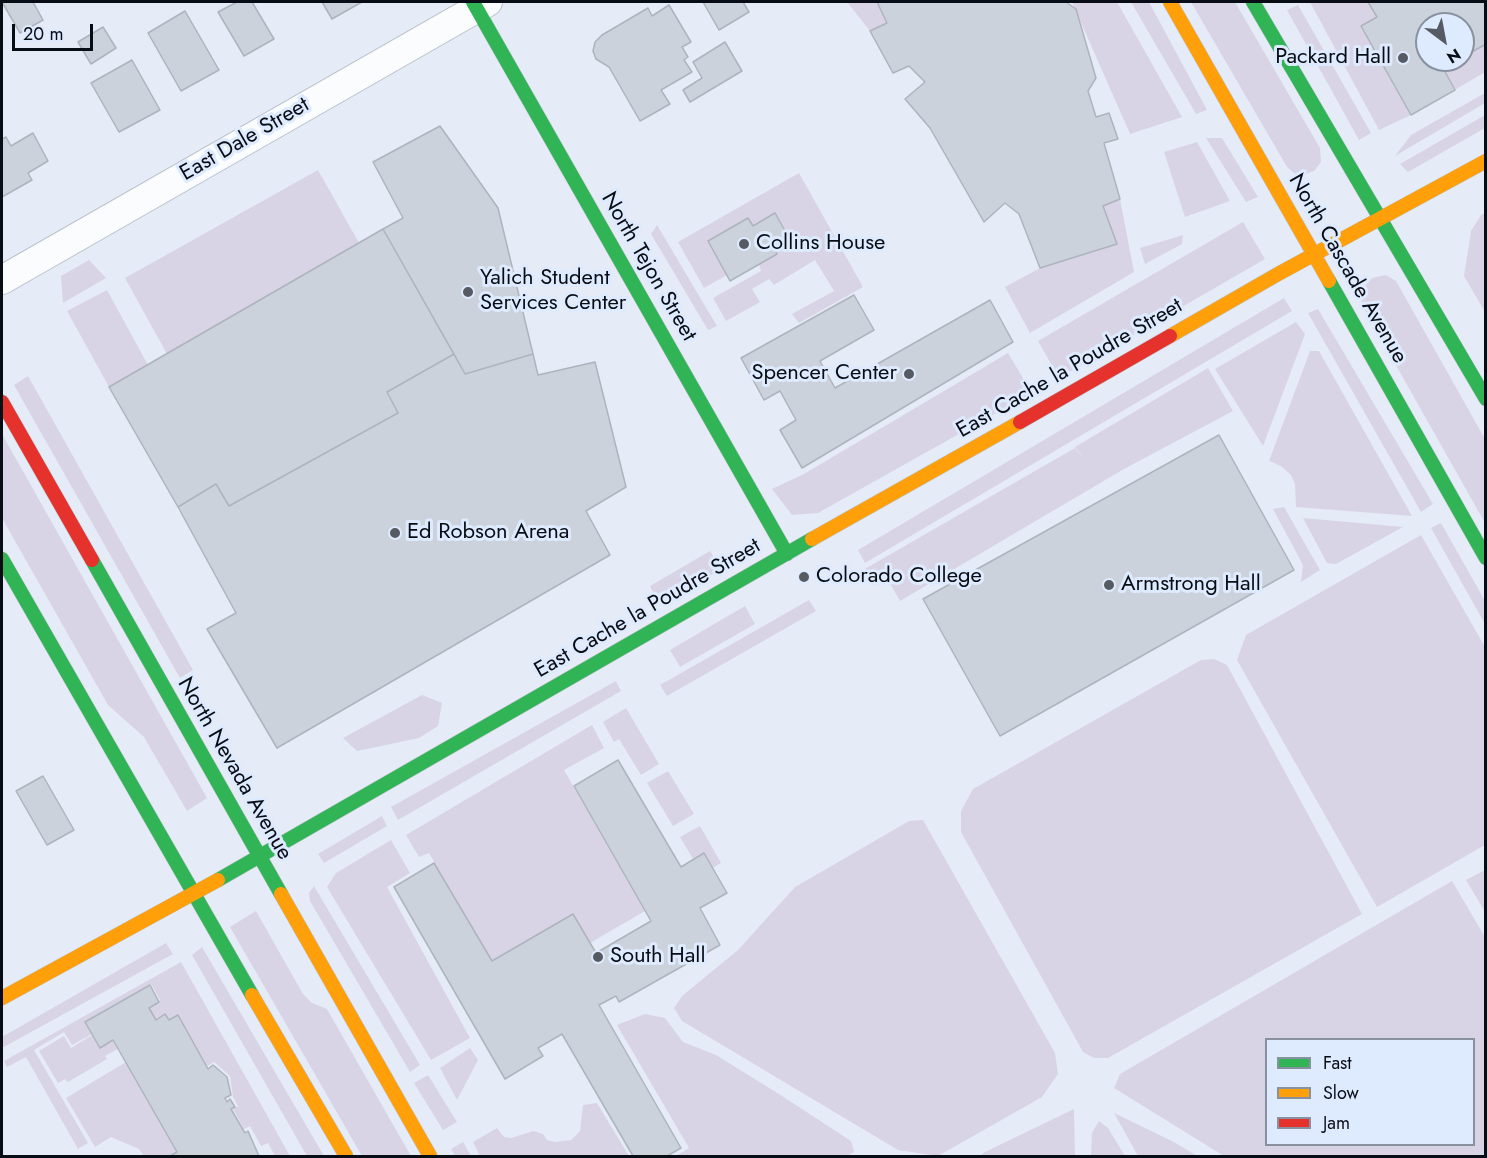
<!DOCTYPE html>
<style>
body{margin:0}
#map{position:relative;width:1487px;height:1158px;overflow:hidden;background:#e5ecf7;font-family:Jost,sans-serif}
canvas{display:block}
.frame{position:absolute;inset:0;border:3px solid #080c14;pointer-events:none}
.legend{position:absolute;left:1265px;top:1038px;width:210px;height:108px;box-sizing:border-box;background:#deeafe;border:2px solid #8891a0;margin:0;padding:8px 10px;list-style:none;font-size:18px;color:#080c14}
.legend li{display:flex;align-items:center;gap:12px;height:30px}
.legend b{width:30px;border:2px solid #8891a0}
.north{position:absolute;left:1415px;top:12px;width:60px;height:60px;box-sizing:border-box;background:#deeafe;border:2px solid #8891a0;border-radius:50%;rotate:148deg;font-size:16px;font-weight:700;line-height:24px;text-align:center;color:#080c14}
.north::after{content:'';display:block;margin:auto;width:21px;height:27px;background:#555a63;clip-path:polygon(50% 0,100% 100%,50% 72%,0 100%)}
.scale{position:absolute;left:12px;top:24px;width:81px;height:27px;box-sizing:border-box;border:3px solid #080c14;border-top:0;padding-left:8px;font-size:18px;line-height:21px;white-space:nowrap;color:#080c14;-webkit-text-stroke:4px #deeafe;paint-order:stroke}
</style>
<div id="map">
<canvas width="1487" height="1158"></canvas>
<div class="frame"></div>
<ul class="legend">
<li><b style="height:8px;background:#30b455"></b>Fast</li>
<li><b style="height:8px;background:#ff9f0a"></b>Slow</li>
<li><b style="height:8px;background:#e5322d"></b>Jam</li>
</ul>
<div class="north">N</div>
<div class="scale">20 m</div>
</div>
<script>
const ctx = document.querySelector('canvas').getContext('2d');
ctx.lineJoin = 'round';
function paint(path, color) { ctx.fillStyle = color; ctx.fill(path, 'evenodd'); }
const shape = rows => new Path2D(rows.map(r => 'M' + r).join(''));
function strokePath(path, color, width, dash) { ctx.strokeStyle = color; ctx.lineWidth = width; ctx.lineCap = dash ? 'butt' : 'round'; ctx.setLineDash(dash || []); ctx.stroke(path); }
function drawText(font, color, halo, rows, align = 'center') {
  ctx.font = font + ' Jost,sans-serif'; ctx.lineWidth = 6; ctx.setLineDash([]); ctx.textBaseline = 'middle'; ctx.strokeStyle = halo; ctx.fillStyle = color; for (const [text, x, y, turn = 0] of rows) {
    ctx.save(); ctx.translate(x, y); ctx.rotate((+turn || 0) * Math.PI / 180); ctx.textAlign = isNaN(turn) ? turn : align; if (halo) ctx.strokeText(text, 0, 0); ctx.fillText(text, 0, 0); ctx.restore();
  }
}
paint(shape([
 [847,2,877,2,887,23,870,31],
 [1072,2,1117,2,1182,117,1130,134],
 [1131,2,1149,2,1207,110,1196,114],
 [1191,2,1235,2,1320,148,1321,162,1314,171,1303,175,1294,173,1287,167],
 [1310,2,1368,2,1377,17,1361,26,1411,115,1379,130],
 [1298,5,1371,133,1359,140,1287,10],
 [1485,44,1485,72,1455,90,1443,68,1457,60,1463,60,1463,57],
 [1485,93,1485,103,1395,156,1411,135],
 [1485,115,1485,128,1408,172,1400,164],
 [1206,138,1222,138,1258,197,1246,202],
 [1197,142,1230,201,1185,217,1164,152],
 [318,170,359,243,167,354,125,278],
 [799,173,863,287,799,323,792,314,834,291,815,260,774,285,769,279,752,289,760,302,726,321,713,298,761,271,759,264,773,247,789,238,775,213,753,226,748,218,708,241,727,275,704,288,678,242],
 [1120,199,1134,272,1030,333,1005,287,1040,268,1116,244,1103,206],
 [1485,213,1485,312,1464,276,1471,231,1481,215],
 [1243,222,1265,259,1059,378,1038,341],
 [657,225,717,326,708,330,651,234],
 [1183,235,1182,244,1145,264,1140,248],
 [89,260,106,278,63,303,61,276],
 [1386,275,1396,281,1485,439,1485,523,1362,305,1360,291,1372,278],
 [107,290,148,365,109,387,67,311],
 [1284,298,1292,311,865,563,858,550],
 [1318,309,1433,504,1421,512,1308,313],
 [1296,322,1305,334,1263,446,1215,369],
 [1310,351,1319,351,1412,516,1296,507,1295,484,1291,475,1281,466,1269,461],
 [1008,353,1032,393,818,513,792,515,772,489,804,474],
 [1208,368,1233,411,1124,469,900,601,882,569,868,576,863,570,1075,448,1086,461,1075,447],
 [28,376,193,670,180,678,14,385],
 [2,434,207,798,187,811,144,737,108,705,2,518],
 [1284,507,1320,570,1301,582,1303,565,1273,509],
 [1303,518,1403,527,1336,564,1327,563],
 [1441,523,1485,601,1485,624,1431,528],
 [1421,535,1485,647,1485,845,1377,907,1237,660,1246,635],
 [710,551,721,570,658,603,650,586],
 [809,600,816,611,667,696,660,685],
 [745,606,755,624,680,667,670,650],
 [1214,659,1227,665,1362,914,1108,1058,1094,1058,1083,1052,961,832,961,811,973,789,1201,660],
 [616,681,621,691,398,820,391,807],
 [422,695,442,703,438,726,419,738,357,751,343,738],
 [626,708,659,764,641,775,619,739,614,742,603,722],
 [592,725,604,748,564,770,645,911,590,943,572,914,492,961,429,853,419,857,406,835],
 [668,771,694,814,673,826,647,783],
 [382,816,387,826,324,863,318,854],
 [923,820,1055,1053,1058,1074,1042,1097,938,1156,898,1150,682,1021,674,1008,682,996,738,950,795,887,909,821],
 [700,826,721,863,702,874,680,837],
 [391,840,410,873,387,887,470,1038,431,1060,327,887,336,873],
 [1485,870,1485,912,1466,880],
 [1452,881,1485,937,1485,1156,1224,1156,1114,1088,1120,1074],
 [1266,1040,1474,1040,1474,1144,1266,1144],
 [314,886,420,1065,410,1072,310,901,309,893],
 [256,911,303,994,312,1003,327,1009,411,1156,362,1156,230,927],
 [166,943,173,954,2,1048,2,1037],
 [202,947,324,1156,307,1156,192,955],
 [181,962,290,1156,275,1156,268,1143,261,1146,250,1126,244,1129,233,1109,238,1106,233,1097,230,1076,214,1062,206,1067,166,1015,156,1021,148,1008,160,1000,151,984,86,1022,92,1034,72,1045,64,1032,34,1050,88,1143,78,1149,26,1057,7,1067,4,1061],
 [645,1014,665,1018,683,1042,716,1055,779,1094,851,1141,854,1152,847,1156,676,1156,689,1148,617,1025],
 [92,1035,100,1048,113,1041,118,1049,105,1056,107,1059,68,1082,65,1079,58,1083,39,1051,64,1036,71,1048],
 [470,1048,478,1060,457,1100,440,1068],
 [126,1062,177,1152,169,1156,144,1156,139,1149,111,1137,95,1147,66,1098],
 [428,1075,457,1122,443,1130,414,1083],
 [597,1103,629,1156,480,1156,473,1142,497,1128,504,1137,511,1138,533,1131,543,1134,547,1140,555,1142,571,1140,580,1131,583,1105],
 [1074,1109,1075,1156,980,1156,985,1152],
 [1114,1113,1174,1142,1197,1156,1138,1156],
 [1099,1121,1108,1128,1125,1156,1091,1156,1092,1133],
 [463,1142,471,1156,455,1156,451,1149]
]), '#d9d3e6');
const building = shape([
 [2,2,33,2,43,20,20,33,2,2],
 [237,2,252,2,274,39,244,56,218,12,237,2],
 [322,2,362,2,332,19,322,2],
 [703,2,743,2,749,12,719,30,703,2],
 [877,2,1066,2,1076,9,1096,78,1088,91,1096,117,1109,113,1118,139,1104,143,1120,199,1103,206,1117,244,1040,268,1019,214,1005,203,984,222,930,128,905,99,925,82,909,66,893,73,870,31,887,23,877,2],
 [1368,2,1486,2,1486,44,1463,57,1463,24,1427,24,1427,60,1457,60,1443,68,1455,90,1411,115,1361,26,1377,17,1368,2],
 [669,5,691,42,682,47,688,57,684,60,692,72,661,90,670,104,640,121,609,67,596,59,593,51,595,42,602,35,648,8,652,16,669,5],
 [185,11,219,70,181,91,148,33,185,11],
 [103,27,116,48,91,64,78,42,103,27],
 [725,42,742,71,690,102,683,90,702,78,693,62,725,42],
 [132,60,160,110,119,132,91,83,132,60],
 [440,126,498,208,533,354,465,374,383,229,403,218,373,162,440,126],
 [33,133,48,161,28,173,32,180,2,197,2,139,6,137,11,146,33,133],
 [775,213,789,238,773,247,777,254,730,281,708,241,748,218,753,226,775,213],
 [383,229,454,354,387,392,398,413,229,506,216,484,178,507,109,387,383,229],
 [854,295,874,330,820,361,835,388,990,300,1013,342,802,468,780,430,796,420,780,391,764,400,741,358,854,295],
 [454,354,465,374,533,354,538,375,595,362,626,487,586,511,610,555,277,748,207,629,236,613,178,507,216,484,229,506,398,413,387,392,454,354],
 [1219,435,1294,570,1000,736,923,599,1219,435],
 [618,760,681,867,704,853,727,893,700,908,720,945,619,1002,616,996,599,1005,681,1148,667,1156,633,1156,562,1034,538,1048,543,1056,505,1079,394,887,434,863,492,961,573,914,596,953,651,921,574,786,618,760],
 [43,776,74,830,47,845,16,791,43,776],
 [150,985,159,1002,149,1008,156,1020,165,1014,169,1020,178,1015,208,1069,213,1065,227,1077,231,1095,225,1098,227,1102,230,1099,235,1107,231,1109,245,1133,248,1131,259,1156,170,1156,177,1152,113,1040,100,1048,85,1022,150,985]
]);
paint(building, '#cbd2db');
strokePath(building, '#adb4bd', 1.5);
const street = shape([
 [2,280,488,2]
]);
const fast = shape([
 [473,2,787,554],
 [1253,2,1486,399],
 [1329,281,1486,558],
 [2,559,252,995],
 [92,560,281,894],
 [218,880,812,539]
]);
const slow = shape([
 [1170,2,1329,281],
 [1170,336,1278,274,1486,161],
 [812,539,1020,422],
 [281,894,430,1156],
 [252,995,346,1156],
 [2,998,218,880]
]);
const jam = shape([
 [2,402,92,560],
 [1020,422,1170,336]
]);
strokePath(street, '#bbc1ca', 30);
strokePath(fast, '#bbc1ca', 15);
strokePath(slow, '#bbc1ca', 15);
strokePath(jam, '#bbc1ca', 15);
strokePath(street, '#fbfcfe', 28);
strokePath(fast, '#30b455', 14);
strokePath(slow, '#ff9f0a', 14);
strokePath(jam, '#e5322d', 14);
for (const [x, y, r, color] of [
 [1403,58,6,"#555a63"],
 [744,244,6,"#555a63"],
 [468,292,6,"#555a63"],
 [909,374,6,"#555a63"],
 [395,533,6,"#555a63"],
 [804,577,6,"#555a63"],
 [1109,585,6,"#555a63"],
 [598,957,6,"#555a63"]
]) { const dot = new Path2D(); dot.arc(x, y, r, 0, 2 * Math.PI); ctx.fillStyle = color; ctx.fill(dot); strokePath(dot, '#deeafe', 2); }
drawText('22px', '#080c14', '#deeafe', [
 ["Packard Hall",1391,58,"right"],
 ["Collins House",756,244],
 ["Yalich Student",480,279],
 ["Services Center",480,304],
 ["Spencer Center",897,374,"right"],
 ["Ed Robson Arena",407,533],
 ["Colorado College",816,577],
 ["Armstrong Hall",1121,585],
 ["South Hall",610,957]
], 'left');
drawText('22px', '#080c14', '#deeafe', [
 ["East Dale Street",245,140,-30],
 ["North Tejon Street",648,267,60],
 ["North Cascade Avenue",1347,269,60],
 ["East Cache la Poudre Street",1070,369,-30],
 ["East Cache la Poudre Street",648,609,-30],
 ["North Nevada Avenue",234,769,60]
]);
</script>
